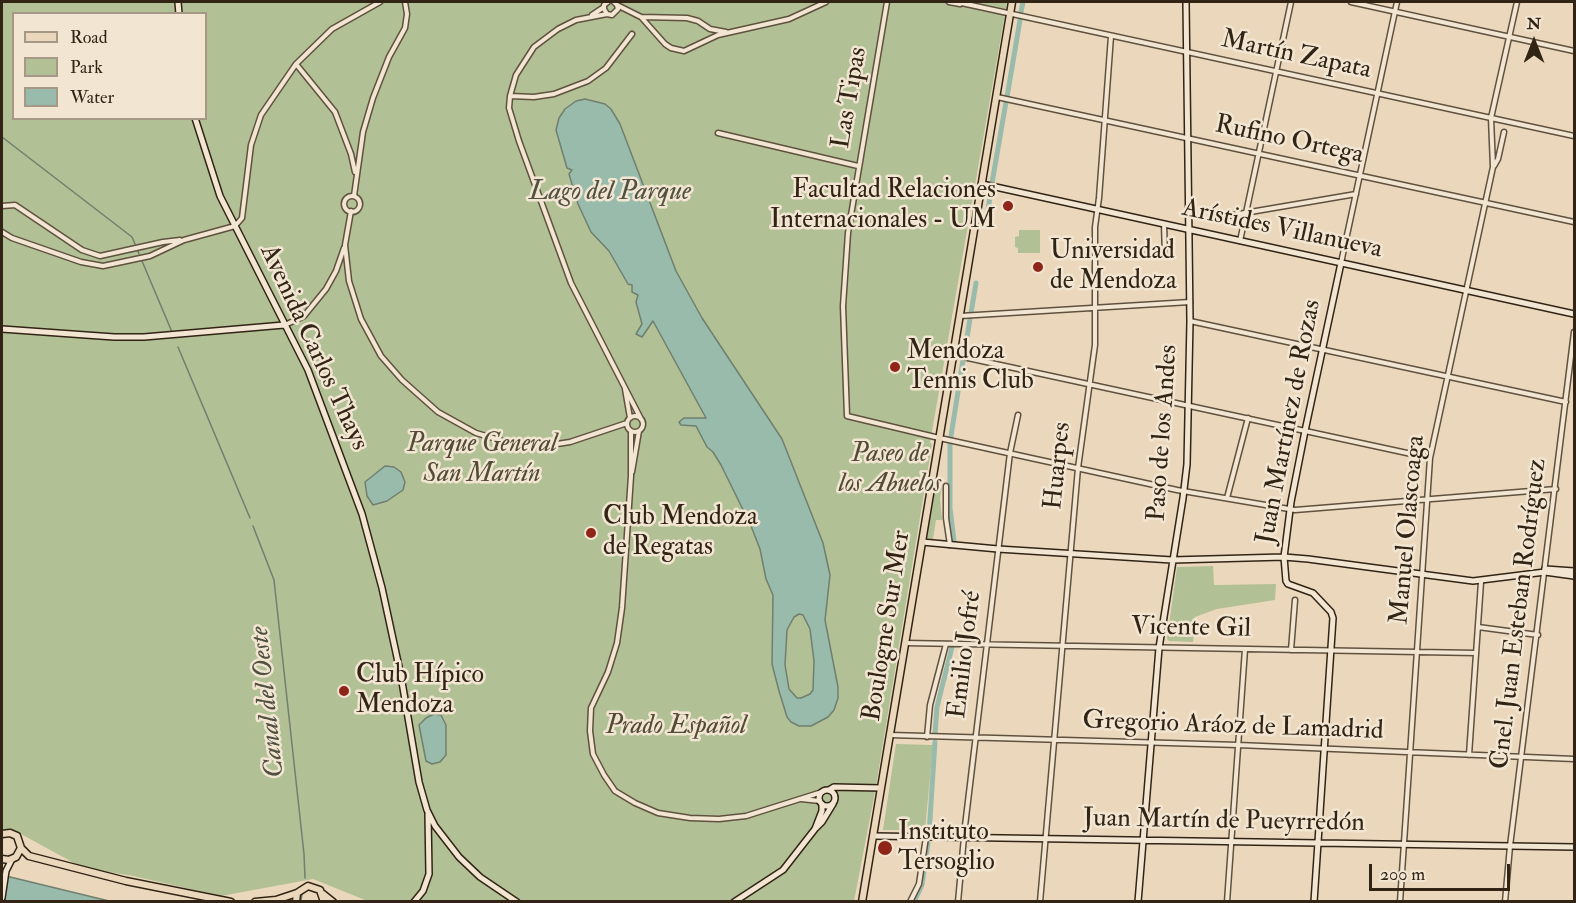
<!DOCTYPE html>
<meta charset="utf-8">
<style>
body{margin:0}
#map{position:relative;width:1576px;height:903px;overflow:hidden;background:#ebd8bc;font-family:"IM FELL Double Pica",serif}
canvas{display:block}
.frame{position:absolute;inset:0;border:3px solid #322415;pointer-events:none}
.legend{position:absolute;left:12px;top:12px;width:195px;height:108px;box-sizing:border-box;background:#f2e6d3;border:2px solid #a59887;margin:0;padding:8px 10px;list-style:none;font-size:18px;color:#322415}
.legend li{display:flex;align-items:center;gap:12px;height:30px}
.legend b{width:30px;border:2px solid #a59887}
.north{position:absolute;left:1504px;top:12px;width:60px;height:60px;-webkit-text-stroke:4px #f2e6d3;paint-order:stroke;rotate:0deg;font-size:16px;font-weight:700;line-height:24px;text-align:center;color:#322415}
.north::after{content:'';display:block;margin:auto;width:21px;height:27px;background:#322415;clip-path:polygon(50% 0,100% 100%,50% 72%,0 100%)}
.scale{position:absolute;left:1369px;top:864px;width:141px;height:27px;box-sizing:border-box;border:3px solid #322415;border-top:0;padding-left:8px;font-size:18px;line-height:21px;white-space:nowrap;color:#322415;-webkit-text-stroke:4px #f2e6d3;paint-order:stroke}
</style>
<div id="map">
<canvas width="1576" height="903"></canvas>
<div class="frame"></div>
<ul class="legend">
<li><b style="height:8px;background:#ebd8bc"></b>Road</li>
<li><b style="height:16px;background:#b1c095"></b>Park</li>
<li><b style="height:16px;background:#99bbab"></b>Water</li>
</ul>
<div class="north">N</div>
<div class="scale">200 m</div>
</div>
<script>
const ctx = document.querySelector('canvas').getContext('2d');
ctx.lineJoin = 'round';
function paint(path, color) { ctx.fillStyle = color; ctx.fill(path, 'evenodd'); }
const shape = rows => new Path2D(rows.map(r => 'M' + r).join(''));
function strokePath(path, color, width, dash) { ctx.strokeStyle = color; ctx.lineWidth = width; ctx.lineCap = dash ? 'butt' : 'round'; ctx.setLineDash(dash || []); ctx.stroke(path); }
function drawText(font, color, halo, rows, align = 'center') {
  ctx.font = font + ' "IM FELL Double Pica",serif'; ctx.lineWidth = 5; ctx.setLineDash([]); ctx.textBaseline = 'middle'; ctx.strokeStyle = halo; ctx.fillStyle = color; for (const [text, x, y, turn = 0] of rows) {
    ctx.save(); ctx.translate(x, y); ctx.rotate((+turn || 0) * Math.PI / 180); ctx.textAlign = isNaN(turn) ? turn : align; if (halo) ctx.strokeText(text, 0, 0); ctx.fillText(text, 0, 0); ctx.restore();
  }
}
paint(shape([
 [2,2,1007,2,931,437,930,443,932,444,875,792,854,901,370,902,313,879,221,896,133,876,83,868,21,834,2,829],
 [14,14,206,14,206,118,14,118],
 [1019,230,1040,230,1040,253,1018,253,1018,248,1015,247,1015,237,1019,236],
 [935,486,942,487,940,498,942,520,936,520,933,539,927,538],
 [1213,566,1214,585,1276,584,1275,600,1217,609,1195,617,1193,642,1169,641,1167,639,1177,567],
 [896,744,933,745,925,830,883,830]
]), '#b1c095');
const water = shape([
 [585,99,605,104,611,109,620,124,676,271,702,318,782,439,823,543,830,575,825,620,838,687,838,698,834,710,828,717,811,726,799,726,791,722,787,717,779,691,772,664,773,595,766,579,760,549,751,526,721,465,713,452,707,447,696,426,681,425,679,422,684,418,706,418,653,321,642,337,636,334,642,324,636,302,638,295,632,292,632,285,628,284,609,251,591,232,578,204,569,174,572,170,567,168,556,130,559,118,565,109,576,101,585,99],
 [799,614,803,615,810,629,814,661,813,690,810,694,801,698,797,698,789,689,785,665,787,630,794,617,799,614],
 [385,466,394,467,401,472,405,482,403,490,387,501,373,505,367,496,365,482,385,466],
 [434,714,441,715,446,725,446,755,440,762,432,764,426,761,419,725,426,718,434,714],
 [2,875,76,893,109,901,10,902,2,900,2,875]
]);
paint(water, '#99bbab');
strokePath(water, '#707f6f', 1.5);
strokePath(shape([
 [2,137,132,237,135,244],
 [138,251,139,254],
 [142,261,172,332],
 [178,347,250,518],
 [253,526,274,580,304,854,305,878],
 [301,901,302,894]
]), '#707f6f', 1.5);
strokePath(shape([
 [1021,12,1023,2],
 [1007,97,1020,20],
 [992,183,1006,102],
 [986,222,991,191],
 [971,313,976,283],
 [964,355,970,319],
 [951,436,963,360],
 [950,444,950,508,954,541],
 [935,734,937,707,952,647],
 [929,834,935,742],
 [914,902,922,885,928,843]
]), '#99bbab', 5);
const street = shape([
 [608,2,604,5,604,9,607,14,612,15,618,9,617,5,614,2],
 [887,2,848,233,843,306,847,416,935,437,1177,490,1295,510,1556,489],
 [949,2,960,4],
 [957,2,1574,136],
 [1351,2,1574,51],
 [617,5,641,17,687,18,698,21,710,29,726,32],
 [607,14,576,20,558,29,534,47,516,75,510,96,509,108,519,141,571,283,641,419],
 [592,15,604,7],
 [641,17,665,44,671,48,684,51,718,35,789,19,826,2],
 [296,64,335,112,351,154,355,172],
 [510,96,534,97,554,94,588,81,606,68,632,34],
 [997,97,1574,222],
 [718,133,858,166],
 [1494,166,1498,159,1504,132],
 [354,196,363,132,373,98,389,57,405,28,407,14,405,2],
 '344 204a8 8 0 1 1 16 0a8 8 0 1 1-16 0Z',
 [2,206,15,205,82,250,100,256,163,242,180,240],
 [351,211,345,245,349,281,361,319,381,356,402,380,438,412,476,433,520,446,544,446,570,442,627,423],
 [1215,218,1356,194],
 [2,232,12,238,81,262,103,266,150,256,184,240,235,226,242,218,251,145,261,115,296,64,332,29,380,2],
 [1240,241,1291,2],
 [1142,255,1165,255,1164,224],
 [1341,263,1397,2],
 [960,316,1190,302],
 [1190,321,1566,402],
 [285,325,304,316,326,289,336,271,344,248],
 [954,355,1430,458],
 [625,389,630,418],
 '627 424a8 8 0 1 1 16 0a8 8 0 1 1-16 0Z',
 [631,431,631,476,622,608,617,643,608,672,591,708,590,731,593,754,604,775,615,791,635,803,658,813,690,818,719,819,746,816,822,792],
 [632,472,639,431],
 [946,486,946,518,950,545],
 [1227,498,1248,418],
 [1478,627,1538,635],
 [905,643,1476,653],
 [1291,650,1295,600],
 [890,735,1238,745,1574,759],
 [927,737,930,705,946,644],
 [1469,755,1481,582],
 [801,799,820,801],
 [910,902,919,884,926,837],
 [958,902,965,826,1010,453,1018,415],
 [1040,902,1078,468,1095,345,1095,227,1099,198,1111,36],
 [1227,902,1245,649],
 [1400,902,1430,458,1493,167,1491,118,1517,2],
 [1505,902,1510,846,1574,332]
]);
const secondary = shape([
 [178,2,179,14],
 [195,118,220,196,308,370,362,514,382,588,401,676,419,782,427,810,435,826,459,857,480,877,517,902],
 [982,184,1574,314],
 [2,329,114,337,144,337,284,325],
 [922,542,998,549,1172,560,1284,557,1308,559,1473,581,1545,572,1574,576],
 [1545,569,1574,571],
 '819 798a8 8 0 1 1 16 0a8 8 0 1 1-16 0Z',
 [829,790,834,787,881,788],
 [816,828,822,822,833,804],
 [874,836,1574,847],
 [2,898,6,871,12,859],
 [414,902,423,891,429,874,428,814],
 [734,902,783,870,815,829,822,811,822,804],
 [1138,902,1159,648,1183,498,1187,464,1190,321,1186,2],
 [1314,902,1333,618,1331,612,1313,593,1288,584,1286,581,1284,557,1291,502,1305,431,1341,263]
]);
const primary = shape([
 [2,834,10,833,17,836,21,848,16,857,9,860,2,859],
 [21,848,29,856,126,881,231,902],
 [323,894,333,902],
 [255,902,276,900,297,893],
 [296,902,297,893,308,886,320,890,324,902],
 [862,902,1012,2]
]);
strokePath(street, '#60513f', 7);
strokePath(secondary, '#322415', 8);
strokePath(primary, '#322415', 9);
strokePath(street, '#f2e6d3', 4);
strokePath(secondary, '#f2e6d3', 5);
strokePath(primary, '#ebd8bc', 6);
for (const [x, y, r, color] of [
 [1008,206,6,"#8f2418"],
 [1038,267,6,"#8f2418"],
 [895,367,6,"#8f2418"],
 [591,533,6,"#8f2418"],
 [344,691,6,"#8f2418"],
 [885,848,8,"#8f2418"]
]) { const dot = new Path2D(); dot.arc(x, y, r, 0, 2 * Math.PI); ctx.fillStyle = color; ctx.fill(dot); strokePath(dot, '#f2e6d3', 2); }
drawText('26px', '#322415', '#f2e6d3', [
 ["Martín Zapata",1296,56,12],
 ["Las Tipas",851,98,-80],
 ["Rufino Ortega",1289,141,12],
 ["Arístides Villanueva",1282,230,12],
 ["Avenida Carlos Thays",313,348,65],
 ["Juan Martínez de Rozas",1290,422,-79],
 ["Paso de los Andes",1164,433,-86],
 ["Huarpes",1059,466,-84],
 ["Manuel Olascoaga",1409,530,-85],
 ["Cnel. Juan Esteban Rodríguez",1520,614,-83],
 ["Boulogne Sur Mer",888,626,-81],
 ["Vicente Gil",1191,629,1],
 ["Emilio Jofré",966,655,-83],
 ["Gregorio Aráoz de Lamadrid",1233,727,2],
 ["Juan Martín de Pueyrredón",1224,822,1]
]);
drawText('26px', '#322415', '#f2e6d3', [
 ["Facultad Relaciones",996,191,"right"],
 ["Internacionales - UM",996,221,"right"],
 ["Universidad",1050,252],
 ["de Mendoza",1050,282],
 ["Mendoza",907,352],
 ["Tennis Club",907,382],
 ["Club Mendoza",603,518],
 ["de Regatas",603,548],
 ["Club Hípico",356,676],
 ["Mendoza",356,706],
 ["Instituto",898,833],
 ["Tersoglio",898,863]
], 'left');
drawText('italic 26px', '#524b35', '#f2e6d3', [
 ["Parque General",482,445],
 ["San Martín",482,475],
 ["Paseo de",890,455],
 ["los Abuelos",890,485],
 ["Prado Español",676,727]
]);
drawText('italic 27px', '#515142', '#f2e6d3', [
 ["Lago del Parque",610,193],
 ["Canal del Oeste",269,702,-96]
]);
</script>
